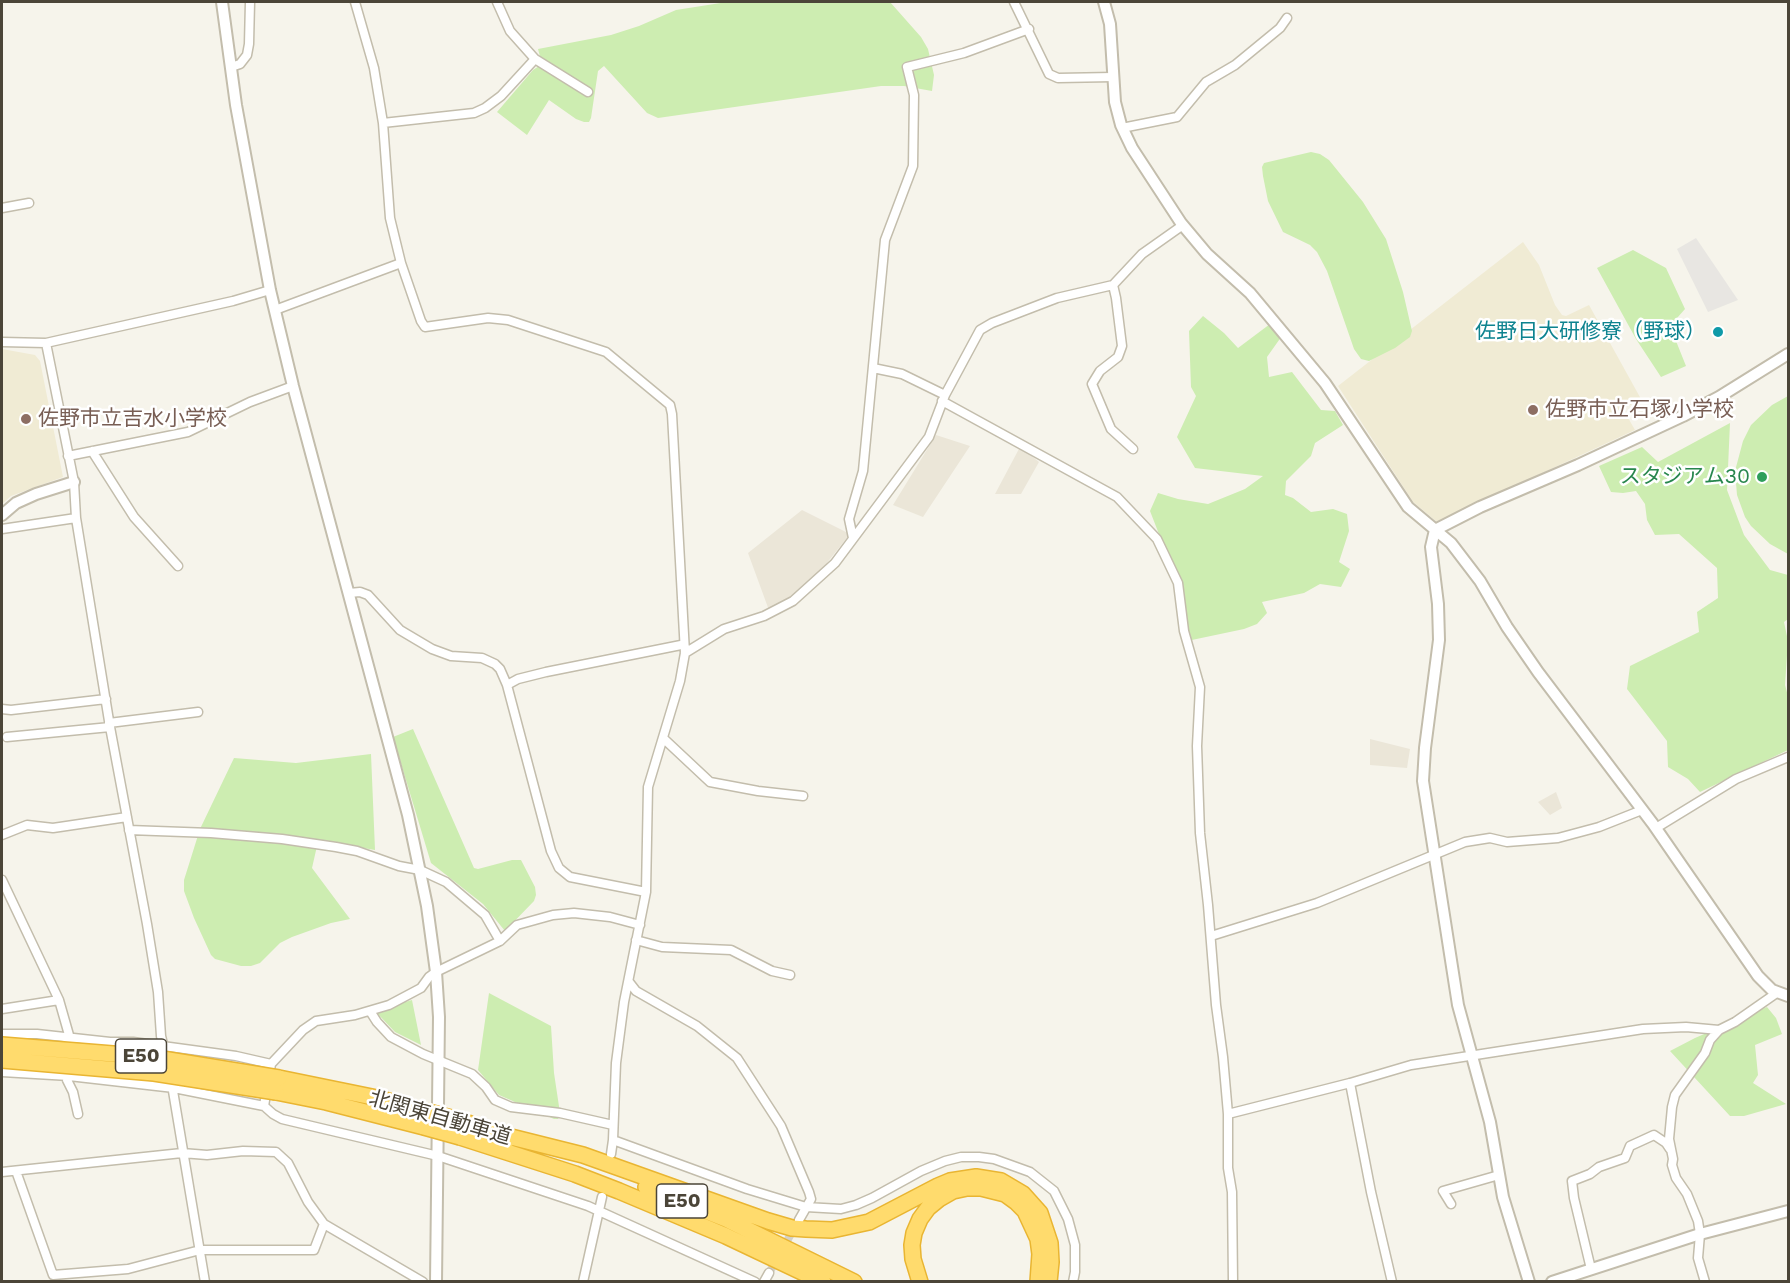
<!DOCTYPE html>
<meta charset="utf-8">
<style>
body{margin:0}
#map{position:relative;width:1790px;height:1283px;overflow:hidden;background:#f6f4eb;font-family:"Work Sans",sans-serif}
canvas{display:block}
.frame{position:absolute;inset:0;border:3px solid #4b4538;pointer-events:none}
</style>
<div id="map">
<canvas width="1790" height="1283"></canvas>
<div class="frame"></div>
</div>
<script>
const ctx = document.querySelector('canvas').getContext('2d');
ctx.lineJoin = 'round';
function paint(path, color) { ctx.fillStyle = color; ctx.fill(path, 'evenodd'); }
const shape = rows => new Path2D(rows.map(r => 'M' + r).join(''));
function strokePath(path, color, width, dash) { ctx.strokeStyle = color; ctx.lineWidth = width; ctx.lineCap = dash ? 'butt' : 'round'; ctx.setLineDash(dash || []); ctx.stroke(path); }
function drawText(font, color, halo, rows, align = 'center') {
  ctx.font = font + ' "Work Sans","Noto Sans JP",sans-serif'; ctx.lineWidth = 5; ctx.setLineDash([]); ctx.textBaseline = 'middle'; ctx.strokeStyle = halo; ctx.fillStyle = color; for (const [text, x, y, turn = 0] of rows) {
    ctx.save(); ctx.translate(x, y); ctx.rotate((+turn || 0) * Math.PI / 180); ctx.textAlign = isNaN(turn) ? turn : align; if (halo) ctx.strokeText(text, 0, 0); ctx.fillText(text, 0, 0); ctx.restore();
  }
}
paint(shape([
 [936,435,970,446,923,517,893,505],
 [1020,447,1039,462,1021,494,995,494],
 [802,510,850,534,818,574,770,613,748,553],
 [1370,739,1410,749,1407,768,1370,765],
 [1556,792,1562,808,1550,815,1538,802]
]), '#ebe6d8');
paint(shape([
 [1523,242,1539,265,1555,305,1562,315,1566,316,1589,305,1641,399,1623,409,1635,430,1437,522,1413,502,1338,386],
 [2,349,35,355,40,361,63,477,11,496,2,504]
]), '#f0ebd4');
paint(shape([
 [727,2,890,2,921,37,928,49,934,75,932,91,904,86,881,86,658,118,647,113,604,66,598,71,591,118,589,122,584,122,576,119,549,100,527,135,497,112,533,70,542,64,538,49,611,35,639,26,676,10],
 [1311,152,1320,154,1329,160,1363,202,1386,239,1403,292,1412,331,1410,337,1395,348,1369,361,1361,359,1354,349,1327,271,1317,252,1310,245,1283,232,1268,201,1263,176,1262,167,1264,163],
 [1633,250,1666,268,1685,309,1670,326,1686,366,1661,377,1636,339,1597,268],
 [1203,316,1224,333,1238,348,1274,321,1284,333,1267,357,1269,377,1292,372,1321,410,1335,411,1343,425,1315,443,1311,456,1286,481,1285,495,1293,498,1311,512,1333,509,1347,514,1349,531,1339,562,1350,569,1341,587,1320,584,1304,593,1262,602,1267,613,1257,624,1244,629,1187,641,1178,583,1150,511,1158,493,1178,499,1208,504,1245,489,1263,476,1195,468,1177,437,1196,396,1191,387,1189,331],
 [1788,396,1788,554,1770,544,1751,526,1745,517,1737,495,1735,471,1743,441,1751,425,1772,405],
 [1730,423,1727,490,1744,535,1770,570,1788,575,1788,619,1784,622,1788,641,1785,685,1788,696,1788,750,1700,792,1688,779,1668,767,1667,741,1627,689,1630,666,1699,632,1697,612,1718,598,1717,568,1679,534,1655,535,1647,520,1645,504,1636,491,1623,493,1611,492,1599,466,1642,447,1658,462],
 [413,729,474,868,478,869,512,860,521,860,535,887,536,895,534,901,505,931,483,904,431,863,393,737],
 [371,754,375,850,328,842,317,846,312,868,350,919,331,923,292,937,280,943,260,963,251,966,241,966,215,959,211,955,194,918,184,891,184,880,200,829,234,758,296,763],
 [489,993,551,1026,554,1073,560,1113,558,1119,554,1119,499,1095,478,1070],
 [412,1000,421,1045,395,1032,375,1011],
 [1767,1007,1776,1018,1782,1034,1755,1045,1758,1075,1753,1083,1786,1104,1744,1116,1730,1116,1670,1051,1695,1038]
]), '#cdedb1');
paint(shape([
 [1696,238,1738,300,1708,312,1677,249]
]), '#e8e6e2');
strokePath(shape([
 [769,1273,796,1225]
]), '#d4d1c7', 8, [8, 4]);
const minor = shape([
 [355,2,374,68,383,123,390,218,401,263,421,321,425,327,488,318,508,320,606,352,670,405,672,414,685,653,680,681,648,787,646,892,624,1002,616,1063,613,1140,611,1154],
 [497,2,510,31,535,59,588,92],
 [1014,2,1049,74,1058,78,1113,77],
 [231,67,240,64,247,55,249,44,250,2],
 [383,123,474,113,485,108,501,96,535,59],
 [1122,128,1177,117,1206,82,1235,65,1280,28,1287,18],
 [2,208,29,203],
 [1113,285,1116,298,1122,346,1118,357,1100,371,1092,384,1111,429,1133,449],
 [275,310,401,263],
 [2,342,46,343,233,301,270,290],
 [46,343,74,482,76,518,110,727,147,924,158,992,161,1036,167,1061],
 [873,368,902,374,945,395],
 [942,401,1117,497,1157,539,1178,583,1184,631,1200,687,1197,746,1200,833,1208,905,1216,1005,1223,1057,1228,1114,1228,1168,1232,1192,1233,1282],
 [92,451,134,517,178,566],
 [68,456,188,432,250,402,293,386],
 [2,529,76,518],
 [853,538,849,519,863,471,885,240,913,166,914,95,907,67,964,53,1029,29],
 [349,593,360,592,368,595,400,630,432,649,451,656,482,658,495,664,500,669,507,685,551,851,559,868,570,877,646,892],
 [685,653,724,629,764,616,793,601,835,563,929,437,945,395,980,330,992,323,1057,298,1113,285,1142,254,1183,225],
 [507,685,518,679,546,672,681,645,685,647],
 [2,709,11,710,106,699],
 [109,723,198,712],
 [7,737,110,727],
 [663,738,710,782,758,791,803,796],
 [1656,828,1736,779,1788,757],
 [129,830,211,833,282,839,336,847,357,851,399,866,420,870,446,882,485,915,500,941],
 [2,835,27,825,53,828,127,817],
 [2,880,59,1000,69,1035,68,1054],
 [1211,936,1317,903,1465,842,1490,838,1507,842,1558,838,1599,827,1642,810],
 [636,940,662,947,731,950,772,971,790,975],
 [629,982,636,991,697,1026,737,1058,781,1126,809,1192,811,1199,799,1220],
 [2,1009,59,1000],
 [370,1011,377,1022,391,1037,423,1054,472,1074,486,1087,495,1100,511,1107,560,1113,613,1125],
 [2,1034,37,1034,110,1042,133,1042,236,1056,271,1064],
 [2,1072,69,1076,174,1088,264,1106,273,1114,282,1119,438,1156,588,1206,755,1282],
 [66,1073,67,1080,73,1092,78,1114],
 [170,1073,205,1282],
 [1350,1083,1371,1192,1392,1282],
 [264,1106,271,1064,303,1030,316,1021,355,1015,389,1005,421,988,429,977,436,972,500,941,517,925,553,915,574,913,610,917,640,925],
 [1228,1114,1350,1083,1411,1065,1643,1029,1686,1027,1719,1030],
 [613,1140,747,1189,806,1207,841,1209,856,1205,872,1198,921,1171,945,1161,961,1157,979,1157,994,1159,1030,1172,1054,1191,1068,1219,1075,1245,1075,1272,1073,1282],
 [16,1171,53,1275,128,1269,200,1250,314,1250,324,1224],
 [2,1172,182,1153,207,1155,243,1151,276,1152,288,1163,308,1202,324,1224,423,1282],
 [1451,1204,1443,1191,1499,1175],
 [1591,1269,1574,1198,1572,1181,1590,1174,1599,1167,1625,1158,1630,1146,1654,1135,1666,1143,1670,1149],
 [583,1282,602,1197],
 [764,1282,769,1273],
 [1705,1282,1698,1258,1700,1234,1698,1221,1687,1194,1676,1178,1672,1165,1673,1159,1669,1139,1672,1107,1675,1095,1705,1053,1710,1040,1719,1030,1735,1022,1778,992]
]);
const tertiary = shape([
 [222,2,236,105,270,290,293,386,408,815,427,906,436,972,439,1017,436,1282],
 [1104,2,1110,24,1115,102,1121,125,1132,148,1181,223,1207,254,1250,293,1325,383,1408,507,1451,543,1480,581,1507,627,1538,672,1653,824,1758,976,1772,990,1788,996],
 [2,515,16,503,36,494,74,482],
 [1529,1282,1503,1197,1490,1122,1458,1005,1423,781,1425,748,1439,640,1438,604,1431,547,1435,530,1480,507,1578,465,1683,416,1719,397,1788,354],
 [1552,1282,1700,1234,1788,1211]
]);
const motorway = shape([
 [279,1078,377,1098,425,1111],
 [276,1092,326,1102,424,1127],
 [462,1121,511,1138],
 [503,1135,583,1155,768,1221,792,1228,806,1229,832,1230,869,1222,938,1186,950,1181,976,1177,1001,1181,1023,1194,1040,1213,1050,1243,1051,1262,1049,1282],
 [460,1137,575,1174,619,1191,726,1236,823,1282],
 [646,1187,726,1219,854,1282],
 [920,1282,913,1259,912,1245,914,1233,920,1219,928,1208,939,1199,953,1191,967,1188,981,1188,1005,1194,1016,1202,1025,1211,1038,1239,1040,1254,1038,1282]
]);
strokePath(minor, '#c3bdac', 11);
strokePath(tertiary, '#c3bdac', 14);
strokePath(motorway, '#e9b532', 18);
strokePath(minor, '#fff', 8);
strokePath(tertiary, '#fff', 10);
strokePath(motorway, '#ffdb6d', 15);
const motorwayBridge = shape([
 [2,1045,150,1057,279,1078],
 [2,1060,154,1073,276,1092],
 [425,1111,462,1121],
 [424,1127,460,1137]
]);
strokePath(motorwayBridge, '#e9b532', 18, []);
strokePath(motorwayBridge, '#ffdb6d', 15);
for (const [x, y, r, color] of [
 [1718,332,6,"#0f9aa8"],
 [1533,410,6,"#8d6e63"],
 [26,419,6,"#8d6e63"],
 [1762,477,6,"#2e9e5b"]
]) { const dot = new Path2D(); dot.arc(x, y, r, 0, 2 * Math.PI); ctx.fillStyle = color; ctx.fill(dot); strokePath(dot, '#fff', 2); }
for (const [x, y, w] of [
 [141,1056,51],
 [682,1201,51]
]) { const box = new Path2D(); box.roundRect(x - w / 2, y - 17, w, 34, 4.5); ctx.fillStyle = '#fff'; ctx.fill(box); strokePath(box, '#4b4538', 1.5); }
drawText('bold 20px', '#4b4538', null, [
 ["E50",141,1056],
 ["E50",682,1201]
]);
drawText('21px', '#0d838f', '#fff', [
 ["佐野日大研修寮（野球）",1706,332]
], 'right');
drawText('21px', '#785e54', '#fff', [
 ["佐野市立石塚小学校",1545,410],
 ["佐野市立吉水小学校",38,419]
], 'left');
drawText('21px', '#27864d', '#fff', [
 ["スタジアム30",1750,477]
], 'right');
drawText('21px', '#4b4538', '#fff', [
 ["北関東自動車道",440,1118,16]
]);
</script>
